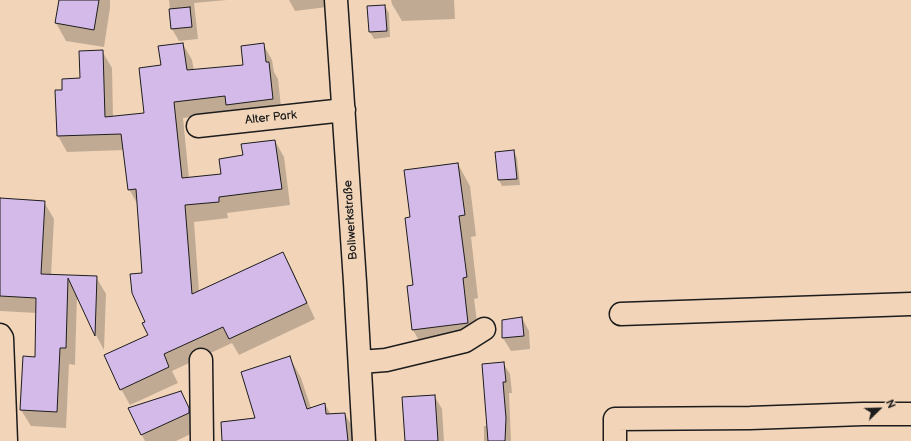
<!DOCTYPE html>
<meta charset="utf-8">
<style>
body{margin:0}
#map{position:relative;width:911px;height:441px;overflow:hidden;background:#f2d5b9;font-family:"Balsamiq Sans",sans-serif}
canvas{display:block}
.north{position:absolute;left:859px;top:389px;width:40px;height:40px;-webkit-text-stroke:3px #f2d5b9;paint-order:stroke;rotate:67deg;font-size:11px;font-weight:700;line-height:16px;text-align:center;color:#1c1c1c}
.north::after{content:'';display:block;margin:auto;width:14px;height:18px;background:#1c1c1c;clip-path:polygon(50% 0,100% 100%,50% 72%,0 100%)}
</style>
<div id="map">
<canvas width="911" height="441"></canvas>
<div class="north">N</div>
</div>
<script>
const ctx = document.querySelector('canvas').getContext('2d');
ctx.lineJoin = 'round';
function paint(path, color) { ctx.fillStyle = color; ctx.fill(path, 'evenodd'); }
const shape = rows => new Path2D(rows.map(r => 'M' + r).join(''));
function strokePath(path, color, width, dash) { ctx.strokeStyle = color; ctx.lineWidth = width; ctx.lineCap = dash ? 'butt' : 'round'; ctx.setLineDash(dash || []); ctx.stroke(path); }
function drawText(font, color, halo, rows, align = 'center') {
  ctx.font = font + ' "Balsamiq Sans",sans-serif'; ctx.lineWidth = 3; ctx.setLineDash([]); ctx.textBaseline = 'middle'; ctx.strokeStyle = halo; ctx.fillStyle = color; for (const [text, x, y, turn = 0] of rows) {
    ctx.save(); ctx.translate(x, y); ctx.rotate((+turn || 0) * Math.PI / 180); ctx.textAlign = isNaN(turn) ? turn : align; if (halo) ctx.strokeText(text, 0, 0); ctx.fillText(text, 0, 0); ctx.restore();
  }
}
paint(shape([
 [60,0,110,0,110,8,104,47,66,41,56,23],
 [169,0,227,0,194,3,198,39,179,41,172,29],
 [289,0,326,0,327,7,295,11],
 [391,0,454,0,455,19,402,21,392,4],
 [385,6,389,13,390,37,374,39,370,32,369,7],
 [183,44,192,60,194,71,244,66,263,44,272,60,274,72,278,79,282,116,231,112,183,118,189,179,222,175,244,156,275,141,284,157,290,205,227,213,228,218,194,222,199,292,283,253,292,269,315,319,239,355,232,343,172,371,178,383,130,405,121,389,149,335,147,322,138,205,129,189,124,150,67,152,58,136,63,91,81,79,102,51,112,68,113,117,146,114,162,66],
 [514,151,517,158,520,185,502,186,499,180],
 [458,164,470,186,476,236,471,237,478,298,474,299,480,344,425,351,413,330,414,286,411,218],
 [0,199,44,202,54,219,51,276,96,277,106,294,104,350,96,335,77,295,75,365,69,364,66,428,31,426,21,410,36,358,37,313,0,311],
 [522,318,529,331,530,349,511,351,503,338,503,320],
 [290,358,301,378,311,408,325,404,331,415,345,414,357,435,357,441,223,441,256,419],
 [503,363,510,374,512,393,509,393,511,441,484,441,484,426,488,426],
 [181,392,191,410,199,430,176,441,145,441,142,435],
 [435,397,442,409,444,441,406,441]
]), '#0003');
const building = shape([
 [59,0,99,0,94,30,55,23,59,0],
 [385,5,387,31,369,32,367,6,385,5],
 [190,7,192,27,171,29,169,9,190,7],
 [183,43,187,70,243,65,241,46,264,43,266,62,269,62,273,99,226,105,225,96,174,102,182,178,221,174,219,159,243,155,241,144,275,140,282,189,219,197,219,202,185,205,192,294,283,252,307,303,229,339,223,327,164,354,169,367,120,390,104,355,148,335,142,323,145,322,132,293,130,274,142,273,136,189,128,190,121,134,57,136,55,90,62,90,62,79,80,78,79,51,103,50,105,117,144,113,139,68,161,65,158,46,183,43],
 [514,150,517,179,498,180,495,152,514,150],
 [458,163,465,215,459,216,467,277,463,278,468,323,412,330,407,286,413,285,405,218,410,217,404,170,458,163],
 [0,198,45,201,41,274,97,276,95,336,68,278,66,348,60,348,57,412,20,410,23,356,35,357,36,298,0,296,0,198],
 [522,317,524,336,502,338,502,320,522,317],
 [290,356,307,409,325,403,326,414,345,413,348,441,222,441,221,422,255,418,241,372,290,356],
 [504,362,506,382,503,382,506,418,505,441,488,441,482,364,504,362],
 [181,391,189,408,189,413,141,435,128,408,181,391],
 [435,395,438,441,405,441,402,397,435,395]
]);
paint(building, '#d4bae9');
strokePath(building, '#1c1c1c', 1);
const minor = shape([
 [336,0,355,282,364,441],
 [198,126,344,110],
 [621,314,911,304],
 [0,335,2,338,6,441],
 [201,360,202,441],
 [360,362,386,360,465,341,484,329],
 [615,441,615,419,750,418,863,414,911,414]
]);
strokePath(minor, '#1c1c1c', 25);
strokePath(minor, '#f2d5b9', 22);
drawText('12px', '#1c1c1c', '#f2d5b9', [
 ["Alter Park",271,118,-6],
 ["Bollwerkstraße",351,220,-94]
]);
</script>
